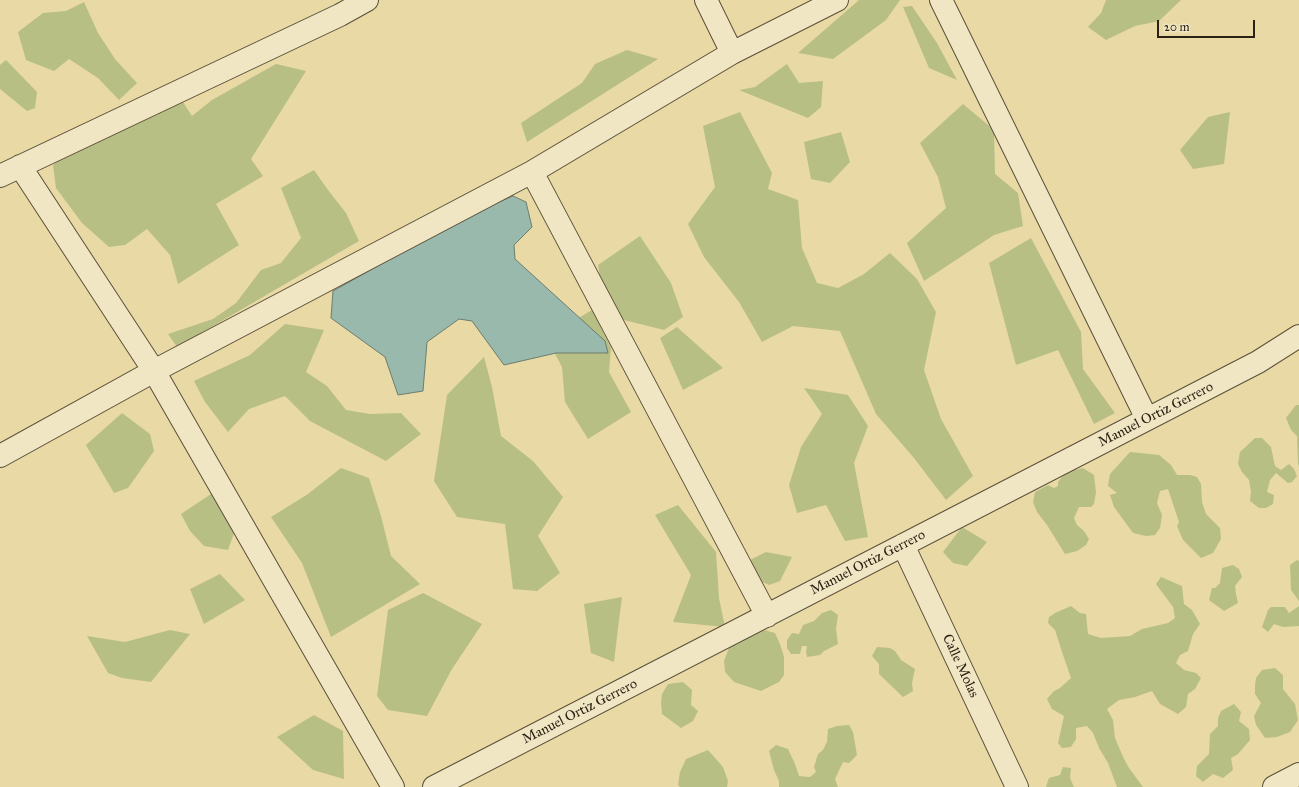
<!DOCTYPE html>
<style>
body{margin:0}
#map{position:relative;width:1299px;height:787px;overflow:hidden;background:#e8d9a5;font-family:"IM FELL Great Primer",serif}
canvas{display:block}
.scale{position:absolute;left:1157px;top:20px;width:98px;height:18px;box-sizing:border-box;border:2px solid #2b2114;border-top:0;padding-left:5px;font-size:12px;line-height:14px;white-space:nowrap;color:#2b2114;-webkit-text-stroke:3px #f0e6c4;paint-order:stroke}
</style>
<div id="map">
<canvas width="1299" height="787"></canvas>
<div class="scale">20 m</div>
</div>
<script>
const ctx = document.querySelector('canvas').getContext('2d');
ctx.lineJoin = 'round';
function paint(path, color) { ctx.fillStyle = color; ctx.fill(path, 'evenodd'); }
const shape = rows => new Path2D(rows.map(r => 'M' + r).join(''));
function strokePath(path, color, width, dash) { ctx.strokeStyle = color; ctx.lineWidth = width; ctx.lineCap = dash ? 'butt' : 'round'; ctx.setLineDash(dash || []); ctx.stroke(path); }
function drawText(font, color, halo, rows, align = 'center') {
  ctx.font = font + ' "IM FELL Great Primer",serif'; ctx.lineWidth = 3.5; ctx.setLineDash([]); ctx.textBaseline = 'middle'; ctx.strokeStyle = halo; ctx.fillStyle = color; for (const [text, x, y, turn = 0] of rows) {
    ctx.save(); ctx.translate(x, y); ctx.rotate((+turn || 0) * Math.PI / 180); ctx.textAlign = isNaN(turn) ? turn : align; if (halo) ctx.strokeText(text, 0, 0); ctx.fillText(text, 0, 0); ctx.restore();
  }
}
paint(shape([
 [859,0,900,0,886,20,833,59,798,53],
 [1106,0,1181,0,1159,21,1135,26,1106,40,1088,27,1101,13],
 [84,2,98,33,115,59,137,83,119,100,98,78,69,59,54,71,26,60,18,32,43,13,66,11],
 [912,6,937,43,957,80,929,68,903,7],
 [627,50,658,59,527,142,521,123,582,83,595,64],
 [6,60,37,92,35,108,27,111,0,89,0,65],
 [276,64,306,71,251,159,263,176,216,204,239,245,178,284,170,255,147,229,125,245,109,247,82,223,56,188,53,165,85,134,177,93,192,116,212,100],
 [787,64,799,83,823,81,821,107,808,118,739,90,755,87],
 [963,104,994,130,995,174,1018,193,1023,226,994,235,924,281,907,243,946,208,938,177,920,143],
 [740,112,772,173,768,189,798,200,802,248,817,283,838,288,864,274,890,253,917,279,936,312,924,370,941,419,973,476,946,500,914,458,876,414,840,331,793,326,762,342,739,302,704,257,688,224,715,187,703,126],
 [1230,112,1224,164,1193,169,1180,150,1208,117],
 [841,132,850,162,830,183,811,179,804,142],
 [314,170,328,190,346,213,359,241,177,347,168,334,213,319,236,303,261,270,281,263,301,238,281,188],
 [640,236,671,283,683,317,664,330,616,318,601,283,598,265],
 [1031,238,1081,332,1083,369,1115,413,1094,424,1058,350,1016,365,989,263],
 [592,310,611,348,609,372,631,412,588,439,565,402,562,367,546,337],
 [285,324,324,330,306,372,327,386,346,410,370,414,401,413,421,434,386,461,310,421,285,396,249,409,228,432,205,402,194,381,250,355],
 [677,327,723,368,683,390,660,338],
 [484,357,492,387,501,436,533,461,563,497,538,536,560,573,537,591,513,589,505,524,457,517,434,481,447,395],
 [804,388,848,395,868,426,854,463,868,537,845,541,826,505,797,513,789,485,801,447,822,414],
 [1296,405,1299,405,1299,466,1298,464,1297,436,1291,430,1286,418],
 [122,413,150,434,154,451,128,488,114,493,86,445],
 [1255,438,1262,438,1271,447,1275,466,1281,470,1289,464,1294,469,1297,476,1292,482,1288,483,1276,473,1270,480,1267,492,1274,495,1273,504,1266,508,1259,508,1250,501,1251,492,1249,480,1242,472,1238,464,1240,452],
 [1130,452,1159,455,1171,465,1177,475,1190,475,1197,477,1201,484,1202,502,1206,514,1220,528,1221,539,1213,553,1201,558,1183,540,1177,526,1179,522,1168,489,1160,491,1157,503,1162,515,1160,528,1155,535,1146,536,1133,533,1114,507,1110,495,1117,493,1108,486,1110,474],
 [341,468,369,478,381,516,391,556,420,584,331,637,302,563,271,517,308,494],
 [1083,468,1094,475,1096,492,1094,504,1091,507,1079,507,1074,518,1077,525,1084,531,1089,539,1086,545,1077,551,1065,554,1047,525,1037,512,1033,502,1035,492,1048,485,1054,488,1058,486,1058,482,1066,472],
 [214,492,239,519,228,550,204,546,190,531,181,514],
 [678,505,716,552,719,598,725,627,673,622,691,575,655,515],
 [962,527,987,542,967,566,953,563,943,552],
 [766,552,792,557,780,581,769,585,754,578,750,560],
 [1297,560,1299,561,1299,601,1291,590,1290,565],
 [1233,565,1239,569,1242,577,1235,586,1236,594,1238,603,1224,611,1209,600,1212,588,1215,588,1220,583,1222,568],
 [220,574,245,600,204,624,190,589],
 [1161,577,1182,586,1184,604,1192,610,1200,624,1193,634,1188,651,1180,655,1176,663,1184,670,1196,673,1201,678,1195,689,1188,694,1186,707,1178,714,1160,704,1152,691,1135,697,1119,700,1107,709,1113,720,1115,738,1124,759,1129,768,1143,787,1117,787,1108,763,1099,748,1093,733,1087,726,1076,728,1076,739,1071,747,1062,748,1058,743,1064,716,1052,709,1047,699,1054,691,1060,688,1071,678,1062,652,1055,630,1048,623,1049,617,1055,613,1071,606,1080,613,1086,614,1088,634,1101,638,1130,636,1142,629,1168,623,1175,618,1173,607,1156,584],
 [423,593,482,624,452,669,427,716,388,710,377,696,388,610],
 [622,597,618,628,614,662,591,653,584,604],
 [1299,606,1299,626,1283,627,1274,624,1268,632,1262,627,1268,610,1271,607,1285,607,1289,613],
 [831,610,838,615,836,629,838,644,824,651,820,655,807,657,806,651,807,646,802,646,800,654,791,654,787,648,787,640,792,633,799,634,803,625,814,621,822,613],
 [170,630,190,634,151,682,122,678,108,673,87,636,125,642],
 [764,630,775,633,780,644,784,657,784,675,779,682,761,691,734,682,725,672,724,661,730,645,745,634],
 [877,647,890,648,895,651,901,660,915,669,912,683,913,691,903,697,879,674,879,664,872,656],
 [1275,668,1283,675,1283,689,1295,704,1298,720,1290,732,1277,737,1265,738,1256,725,1254,716,1261,703,1255,694,1255,685,1256,678,1262,670],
 [683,682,692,690,691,705,698,711,693,721,681,728,662,714,661,703,662,694,668,684],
 [1234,704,1241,712,1239,721,1249,729,1250,740,1238,754,1231,758,1233,770,1223,778,1213,774,1203,782,1196,776,1197,766,1209,754,1210,734,1218,726,1218,718,1221,711],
 [314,715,343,731,344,779,313,770,277,737],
 [849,725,853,732,857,755,849,763,843,762,835,779,838,787,779,787,779,781,774,770,769,751,776,745,788,749,795,764,799,776,810,777,816,772,814,767,818,754,823,750,827,742,828,729,837,726],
 [708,750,723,767,728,781,727,787,680,787,678,785,680,772,686,759],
 [1063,767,1071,768,1070,778,1074,787,1046,787,1049,778,1060,775]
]), '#b8bf85');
const water = shape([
 [513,196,526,202,532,227,514,245,515,259,605,341,608,353,556,353,504,365,472,321,459,319,427,342,423,391,398,395,385,357,331,318,333,291,472,213,513,196]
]);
paint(water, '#98b9ac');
strokePath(water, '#6c7c6f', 1);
const minor = shape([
 [706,0,732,53],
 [941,0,1147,419],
 [20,166,154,371,393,787],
 [532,172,767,616],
 [0,176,340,15,367,0],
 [0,456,154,371,532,172,732,53,837,0],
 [903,545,1017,787],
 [434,787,1258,362,1299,336],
 [1274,787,1299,774]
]);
strokePath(minor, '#5a4f38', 24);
strokePath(minor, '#f0e6c4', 22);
drawText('14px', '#2b2114', '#f0e6c4', [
 ["Manuel Ortiz Gerrero",1156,415,-27],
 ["Manuel Ortiz Gerrero",868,563,-27],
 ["Calle Molas",960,666,65],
 ["Manuel Ortiz Gerrero",580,712,-27]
]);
</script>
